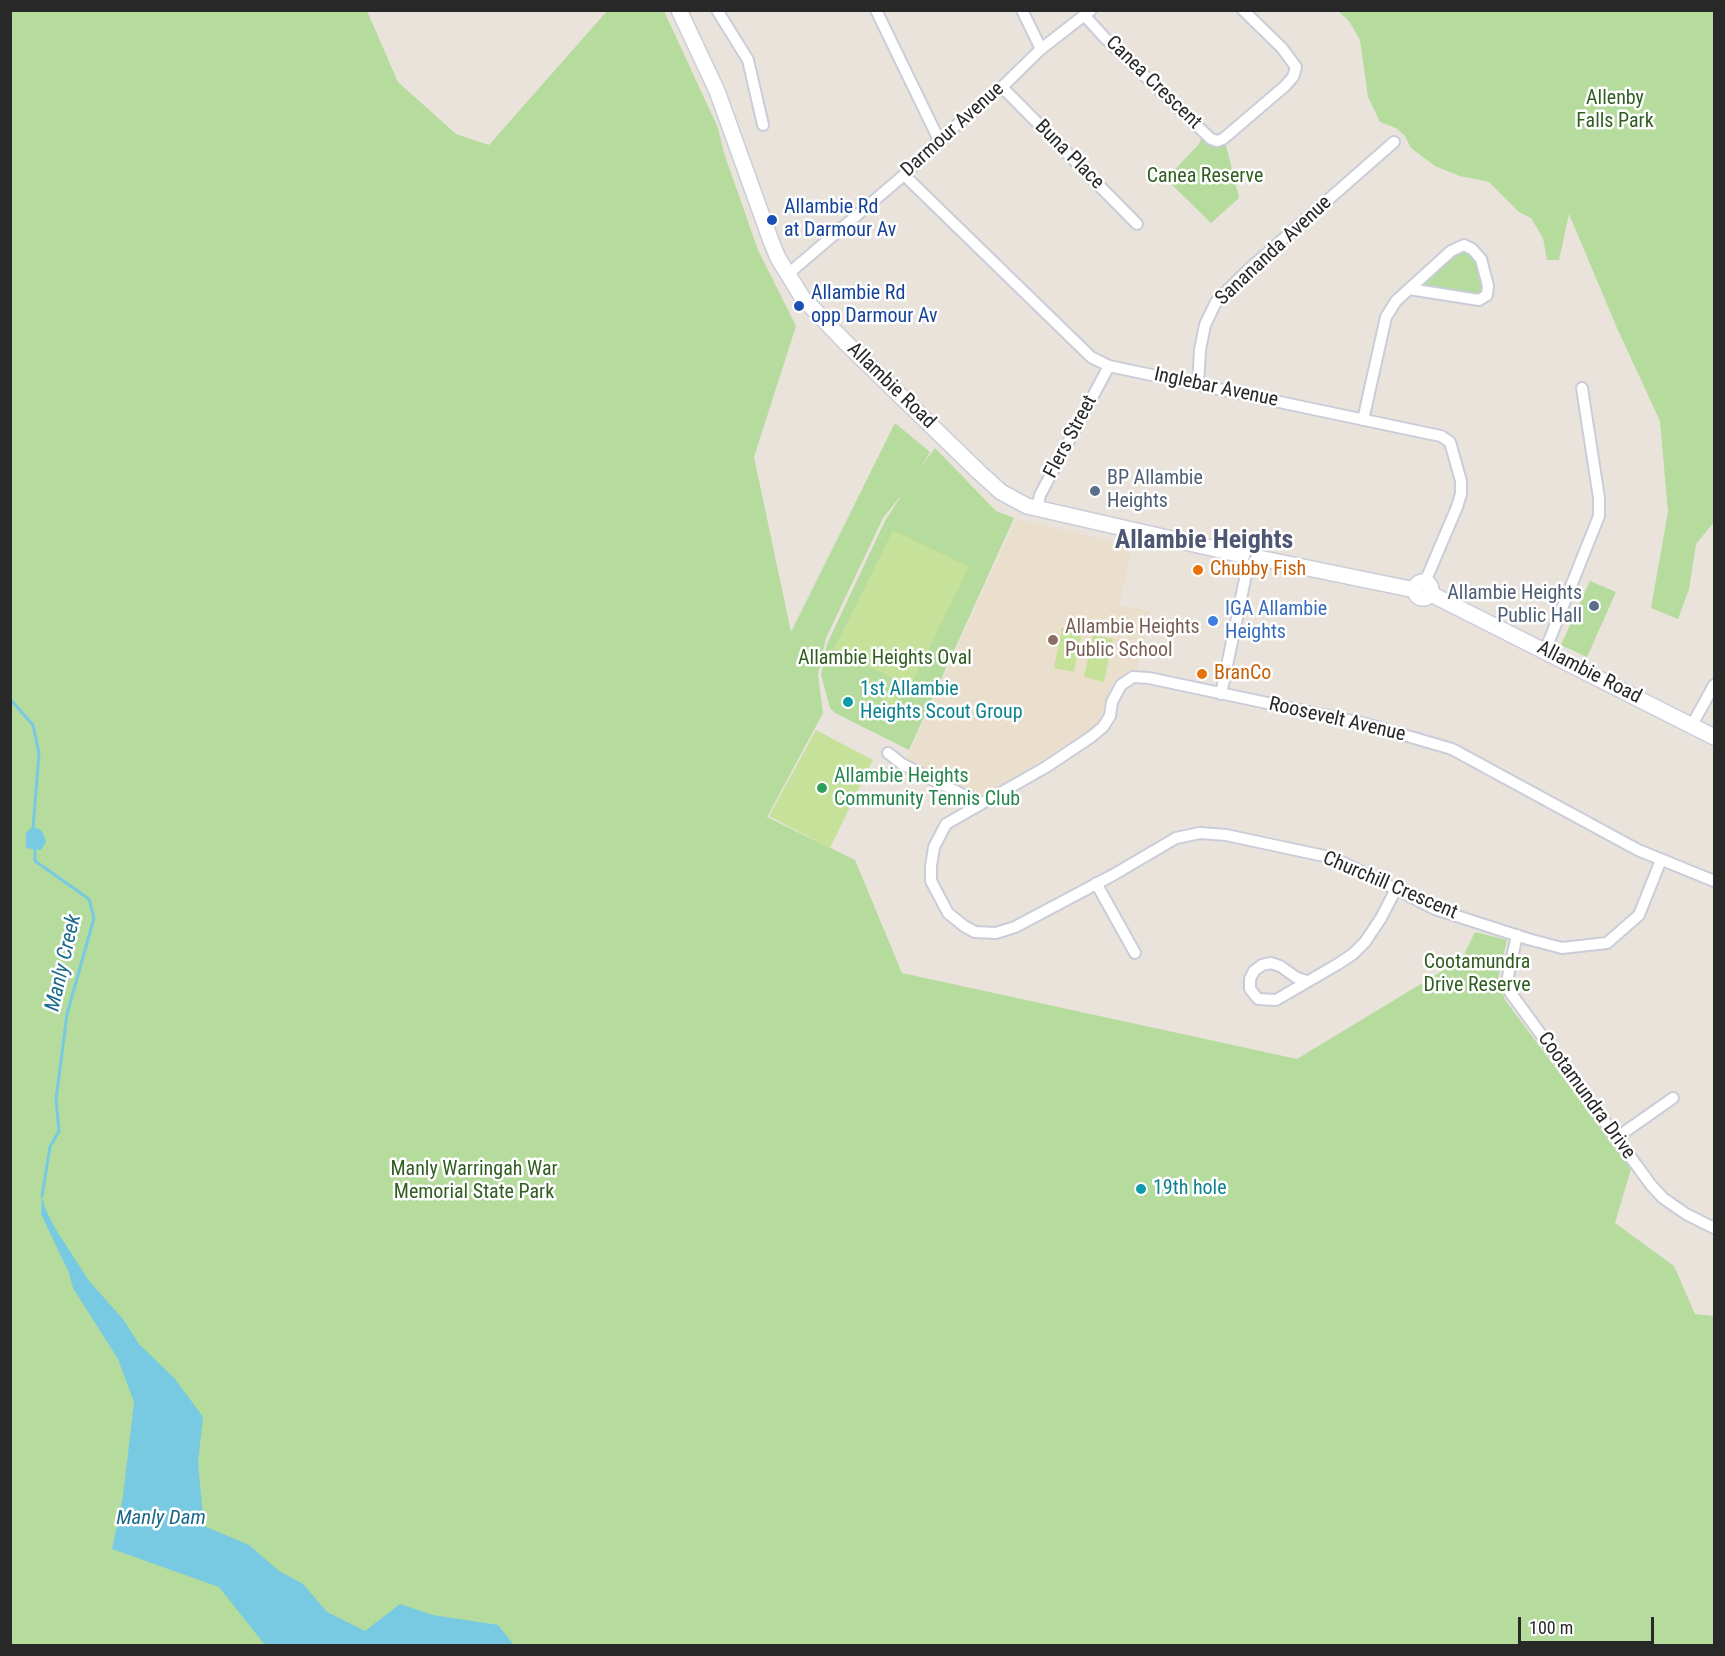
<!DOCTYPE html>
<style>
body{margin:0}
#map{position:relative;width:1725px;height:1656px;overflow:hidden;background:#e9e3dc;font-family:"Roboto Condensed",sans-serif}
canvas{display:block}
.frame{position:absolute;inset:0;border:12px solid #282828;pointer-events:none}
.scale{position:absolute;left:1518px;top:1617px;width:136px;height:27px;box-sizing:border-box;border:3px solid #282828;border-top:0;padding-left:8px;font-size:18px;line-height:21px;white-space:nowrap;color:#282828;-webkit-text-stroke:4px #fff;paint-order:stroke}
</style>
<div id="map">
<canvas width="1725" height="1656"></canvas>
<div class="frame"></div>
<div class="scale">100 m</div>
</div>
<script>
const ctx = document.querySelector('canvas').getContext('2d');
ctx.lineJoin = 'round';
function paint(path, color) { ctx.fillStyle = color; ctx.fill(path, 'evenodd'); }
const shape = rows => new Path2D(rows.map(r => 'M' + r).join(''));
function strokePath(path, color, width, dash) { ctx.strokeStyle = color; ctx.lineWidth = width; ctx.lineCap = dash ? 'butt' : 'round'; ctx.setLineDash(dash || []); ctx.stroke(path); }
function drawText(font, color, halo, rows, align = 'center') {
  ctx.font = font + ' "Roboto Condensed",sans-serif'; ctx.lineWidth = 5; ctx.setLineDash([]); ctx.textBaseline = 'middle'; ctx.strokeStyle = halo; ctx.fillStyle = color; for (const [text, x, y, turn = 0] of rows) {
    ctx.save(); ctx.translate(x, y); ctx.rotate((+turn || 0) * Math.PI / 180); ctx.textAlign = isNaN(turn) ? turn : align; if (halo) ctx.strokeText(text, 0, 0); ctx.fillText(text, 0, 0); ctx.restore();
  }
}
paint(shape([
 [1016,519,1133,546,1119,605,1151,611,1138,670,1112,684,1096,727,983,796,906,760]
]), '#eadfcc');
paint(shape([
 [11,11,367,11,398,82,456,134,489,145,607,11,664,11,718,128,724,153,758,250,796,326,754,457,791,632,895,423,930,452,921,467,935,448,996,511,1014,518,909,750,835,713,830,708,821,675,827,644,885,521,903,493,883,518,826,638,818,675,823,713,767,817,855,860,902,973,1297,1059,1462,959,1475,932,1507,940,1498,979,1505,1000,1631,1169,1615,1223,1674,1266,1695,1314,1714,1316,1714,1645,11,1646],
 [1338,11,1714,11,1714,522,1696,544,1689,589,1678,619,1651,608,1668,512,1660,421,1617,328,1569,214,1559,260,1547,260,1543,238,1531,218,1519,212,1489,182,1460,176,1435,166,1411,148,1405,136,1396,128,1380,122,1368,97,1360,40,1349,21],
 [1202,137,1225,141,1239,198,1211,223,1166,179,1199,144],
 [1462,250,1468,252,1479,264,1484,293,1480,296,1423,285,1422,283,1454,254],
 [1590,581,1616,592,1587,657,1561,645]
]), '#b5db9d');
paint(shape([
 [893,530,969,567,910,687,907,686,890,716,878,709,894,679,834,649],
 [1062,628,1082,631,1074,672,1054,668],
 [1093,635,1113,639,1104,682,1084,677],
 [816,730,873,760,830,848,769,816]
]), '#c6e19a');
paint(shape([
 [32,827,40,829,44,835,46,842,41,850,26,848,26,833],
 [42,1196,45,1208,55,1228,89,1281,123,1319,139,1344,175,1379,203,1417,198,1463,204,1526,249,1545,279,1571,303,1584,327,1612,365,1631,400,1604,433,1615,498,1625,514,1645,265,1645,219,1587,112,1549,123,1496,134,1402,118,1359,73,1288,69,1273,41,1214]
]), '#78cae2');
strokePath(shape([
 [10,699,33,725,39,753,33,829],
 [35,848,35,861,89,899,94,918,67,1014,56,1100,59,1131,50,1147,42,1196]
]), '#78cae2', 3);
const street = shape([
 [717,10,748,60,763,125],
 [876,10,939,140],
 [1022,10,1041,49],
 [1085,16,1104,37,1211,139,1217,141,1223,139,1285,86,1293,77,1296,67,1282,48,1243,10],
 [1002,87,1137,224],
 [904,175,1091,357,1109,366,1431,434,1441,436,1450,442,1461,481,1461,494,1457,507,1425,582],
 [788,274,904,175,939,140,1002,87,1041,49,1091,10],
 [1198,384,1200,350,1205,325,1216,302,1249,269,1394,142],
 [1363,420,1386,317,1396,301,1451,251,1464,245,1472,249,1481,259,1488,286,1487,295,1479,300,1409,289],
 [1037,509,1040,495,1109,366],
 [1545,651,1599,516,1599,498,1582,388],
 [1221,694,1248,565],
 [1692,725,1714,685],
 [888,753,902,764,981,804,1046,767,1091,737,1103,727,1110,716,1112,702,1121,685,1133,677,1149,678,1366,724,1452,749,1638,850,1714,881],
 [981,804,946,824,934,847,931,866,931,881,948,913,964,926,975,932,996,933,1015,927,1113,875,1176,838,1200,833,1226,835,1329,857,1342,862,1435,909,1528,939,1562,948,1607,943,1639,915,1661,860],
 [1096,883,1135,953],
 [1517,935,1507,981,1510,992,1651,1185,1663,1198,1686,1214,1714,1228],
 [1307,981,1297,978,1280,966,1271,963,1262,965,1254,971,1250,979,1250,989,1258,999,1276,1000,1338,964,1353,954,1365,942,1381,918,1396,889],
 [1616,1138,1673,1098]
]);
const secondary = shape([
 [679,10,717,91,771,241,778,258,802,297,846,343,980,473,1001,492,1027,506,1242,555],
 [1259,558,1415,590],
 '1415 590a8 8 0 1 1 16 0a8 8 0 1 1-16 0Z',
 [1431,594,1714,737]
]);
strokePath(street, '#cacdd9', 14);
strokePath(secondary, '#cacdd9', 18);
strokePath(street, '#fff', 10);
strokePath(secondary, '#fff', 15);
for (const [x, y, r, color] of [
 [772,220,6,"#1a4fb4"],
 [799,306,6,"#1a4fb4"],
 [1095,491,6,"#5c6f8a"],
 [1198,570,6,"#e8710a"],
 [1594,606,6,"#5c6f8a"],
 [1213,621,6,"#3f7fe0"],
 [1053,640,6,"#8d6e63"],
 [1202,674,6,"#e8710a"],
 [848,702,6,"#0f9aa8"],
 [822,788,6,"#2e9e5b"],
 [1141,1189,6,"#0f9aa8"]
]) { const dot = new Path2D(); dot.arc(x, y, r, 0, 2 * Math.PI); ctx.fillStyle = color; ctx.fill(dot); strokePath(dot, '#fff', 2); }
drawText('20px', '#282828', '#fff', [
 ["Canea Crescent",1153,83,44],
 ["Darmour Avenue",953,130,-42],
 ["Buna Place",1069,155,45],
 ["Sanananda Avenue",1274,251,-43],
 ["Allambie Road",891,386,44],
 ["Inglebar Avenue",1216,388,12],
 ["Flers Street",1071,437,-62],
 ["Allambie Road",1589,673,27],
 ["Roosevelt Avenue",1337,720,13],
 ["Churchill Crescent",1390,886,23],
 ["Cootamundra Drive",1586,1096,54]
]);
drawText('20px', '#305e20', '#fff', [
 ["Allenby",1615,99],
 ["Falls Park",1615,122],
 ["Canea Reserve",1205,177],
 ["Allambie Heights Oval",885,659],
 ["Cootamundra",1477,963],
 ["Drive Reserve",1477,986],
 ["Manly Warringah War",474,1170],
 ["Memorial State Park",474,1193]
]);
drawText('20px', '#164399', '#fff', [
 ["Allambie Rd",784,208],
 ["at Darmour Av",784,231],
 ["Allambie Rd",811,294],
 ["opp Darmour Av",811,317]
], 'left');
drawText('20px', '#4e5e75', '#fff', [
 ["BP Allambie",1107,479],
 ["Heights",1107,502],
 ["Allambie Heights",1582,594,"right"],
 ["Public Hall",1582,617,"right"]
], 'left');
drawText('20px', '#c56008', '#fff', [
 ["Chubby Fish",1210,570],
 ["BranCo",1214,674]
], 'left');
drawText('20px', '#366cbe', '#fff', [
 ["IGA Allambie",1225,610],
 ["Heights",1225,633]
], 'left');
drawText('20px', '#785e54', '#fff', [
 ["Allambie Heights",1065,628],
 ["Public School",1065,651]
], 'left');
drawText('20px', '#0d838f', '#fff', [
 ["1st Allambie",860,690],
 ["Heights Scout Group",860,713],
 ["19th hole",1153,1189]
], 'left');
drawText('20px', '#27864d', '#fff', [
 ["Allambie Heights",834,777],
 ["Community Tennis Club",834,800]
], 'left');
drawText('italic 21px', '#1a698b', '#fff', [
 ["Manly Creek",64,963,-77],
 ["Manly Dam",161,1519]
]);
drawText('bold 26px', '#4e5674', '#fff', [
 ["Allambie Heights",1204,541]
]);
</script>
